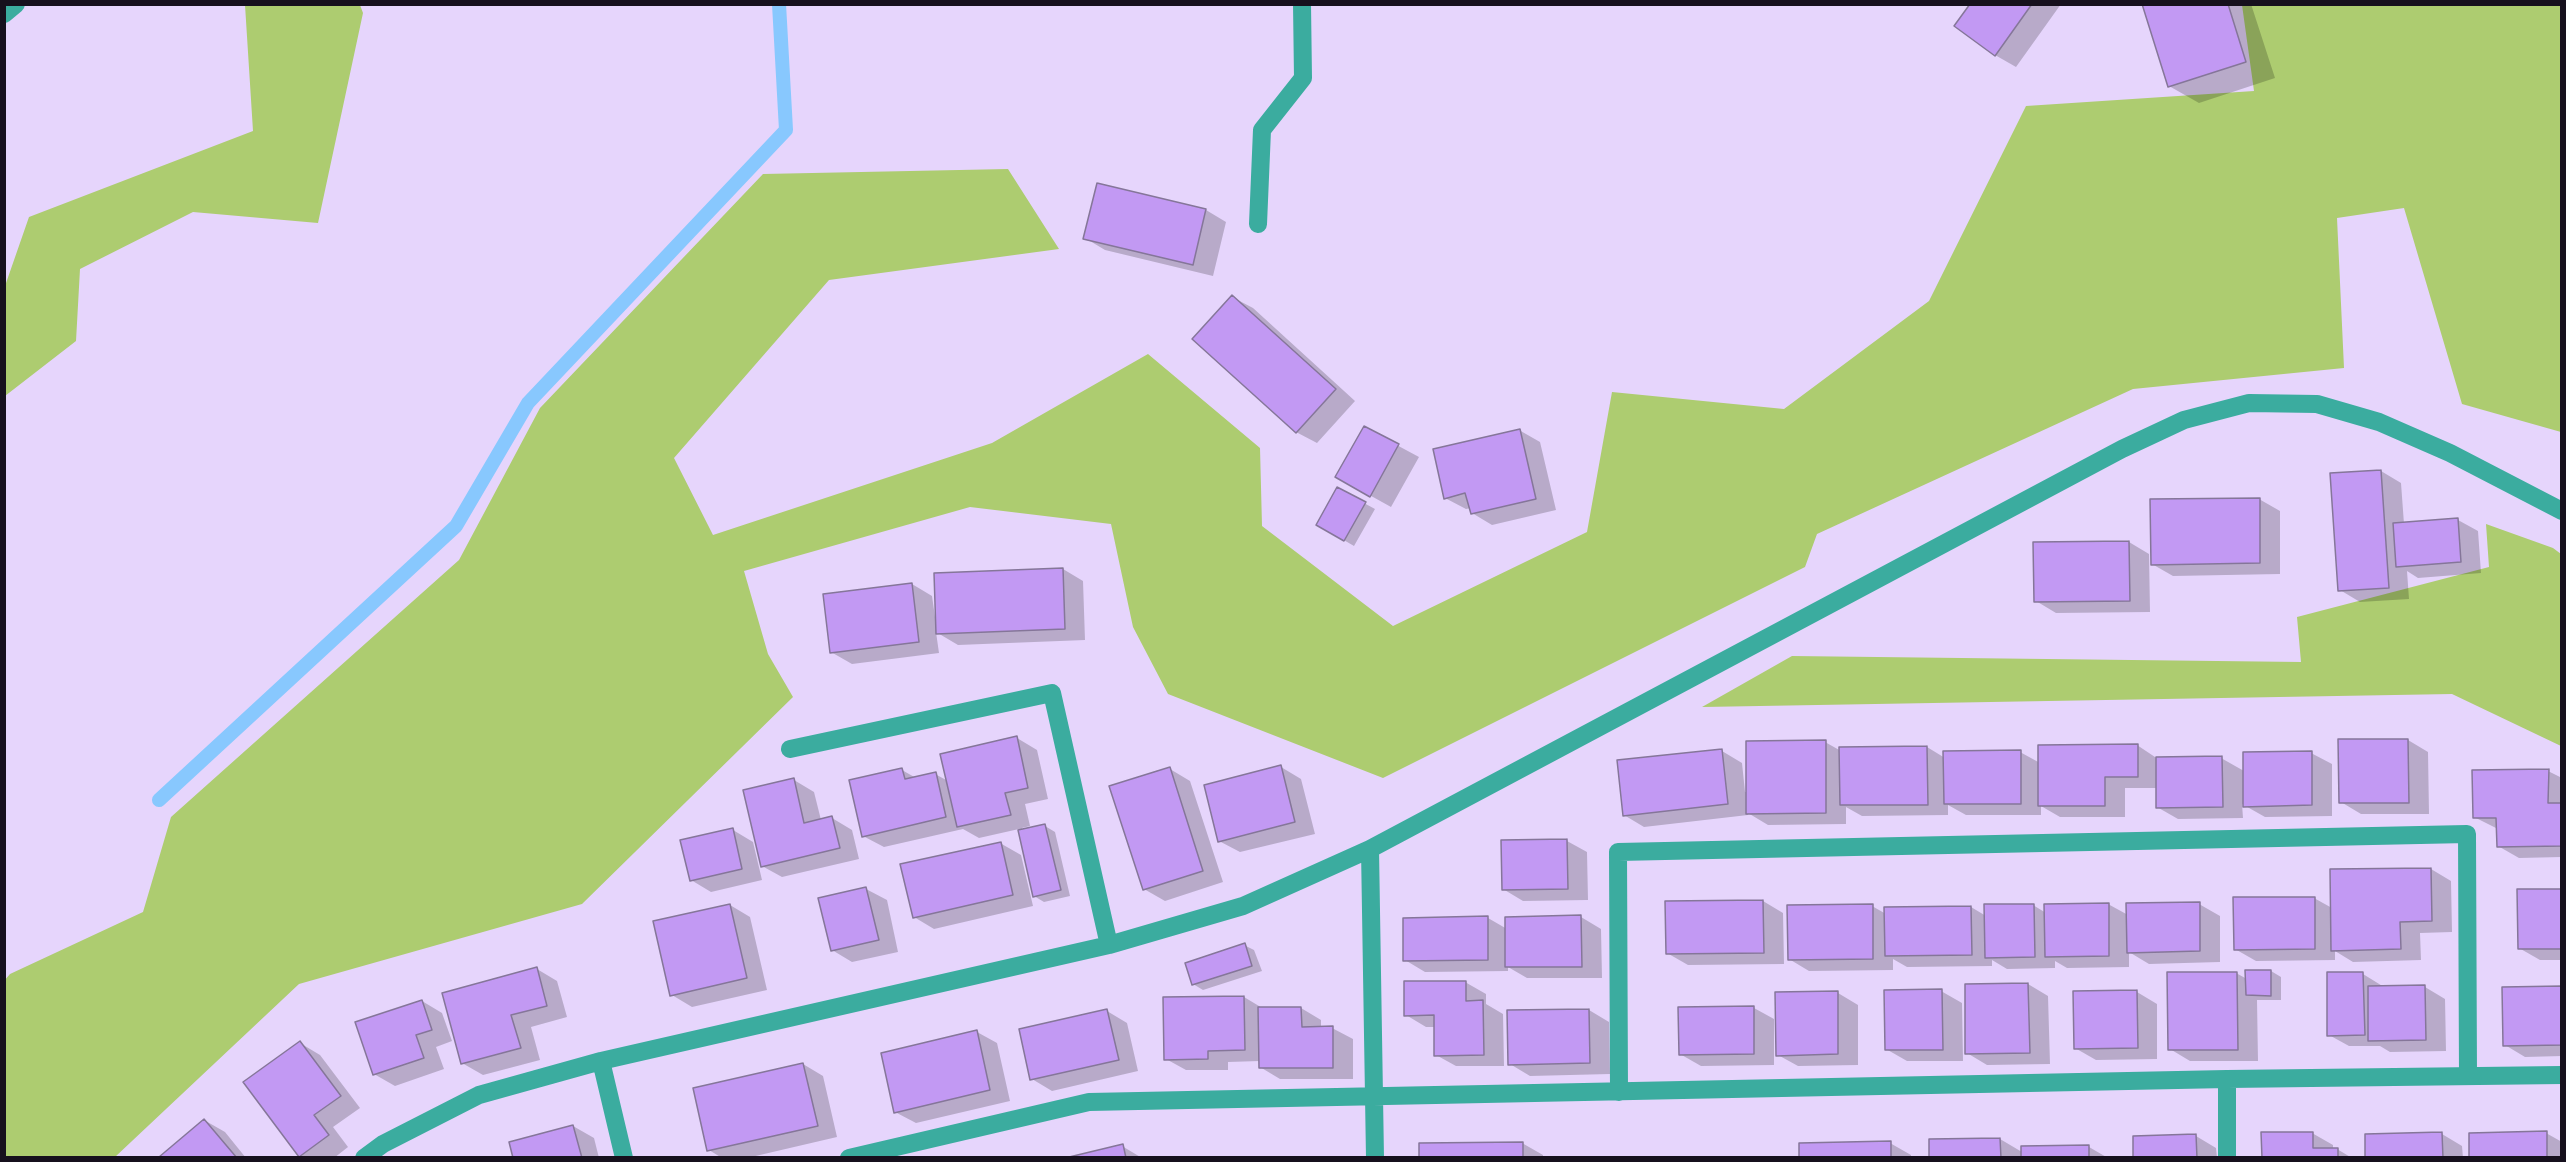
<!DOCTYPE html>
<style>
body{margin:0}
#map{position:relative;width:2566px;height:1162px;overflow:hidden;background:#e6d5fc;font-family:Helvetica,sans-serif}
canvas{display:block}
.frame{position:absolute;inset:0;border:6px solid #16101d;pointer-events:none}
</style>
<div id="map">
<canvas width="2566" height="1162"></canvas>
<div class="frame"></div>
</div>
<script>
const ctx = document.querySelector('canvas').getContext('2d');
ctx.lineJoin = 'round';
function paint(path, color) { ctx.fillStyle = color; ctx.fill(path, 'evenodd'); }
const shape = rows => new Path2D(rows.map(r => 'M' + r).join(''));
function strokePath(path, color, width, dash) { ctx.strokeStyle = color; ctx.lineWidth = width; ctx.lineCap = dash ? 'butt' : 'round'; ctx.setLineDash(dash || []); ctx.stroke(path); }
paint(shape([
 [245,5,360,5,363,13,318,223,193,212,80,269,76,341,5,396,5,286,29,217,253,131],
 [2242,5,2561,5,2561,432,2462,404,2404,208,2337,218,2344,368,2133,389,1817,534,1805,567,1383,778,1168,694,1133,627,1111,524,970,507,744,571,768,654,793,697,582,904,299,984,115,1157,5,1157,4,981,10,974,143,912,171,817,459,560,540,408,763,174,1008,169,1059,249,829,280,674,458,713,535,992,443,1148,354,1260,448,1262,526,1393,626,1587,532,1612,392,1784,409,1929,301,2026,106,2254,91],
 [2486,524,2553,548,2561,554,2561,746,2452,694,1702,707,1792,656,2301,662,2297,617,2489,567]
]), '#adcc70');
paint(shape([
 [1971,4,2061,4,2016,67,1995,55],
 [2143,4,2251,4,2275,78,2199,103,2169,86],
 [1206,210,1226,222,1213,276,1105,250,1085,238],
 [1232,297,1253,308,1355,401,1317,443,1296,432],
 [1365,428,1419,457,1391,507,1337,477],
 [1519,430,1540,442,1556,510,1492,525,1472,513,1471,508,1466,509,1445,498],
 [2381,471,2401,483,2404,524,2458,520,2478,531,2481,573,2418,578,2407,571,2409,599,2360,602,2340,590],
 [1338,489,1375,509,1354,546,1318,525],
 [2259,499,2280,511,2280,574,2173,576,2152,564],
 [2129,542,2149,554,2150,612,2056,613,2036,601],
 [1063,569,1083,581,1085,640,958,645,936,632,939,653,852,664,831,652,912,584,932,596,935,617,937,617],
 [1017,738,1037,750,1048,799,1025,804,1030,826,1022,828,1022,831,1045,826,1055,832,1070,896,1044,902,1034,896,1019,829,979,838,963,829,884,847,863,836,902,770,916,778,935,774,948,781],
 [2408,740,2428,752,2429,814,2361,814,2341,802],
 [1825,742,1841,751,1927,747,1945,758,2020,752,2040,763,2137,745,2158,759,2221,758,2244,771,2311,753,2332,764,2332,816,2265,817,2242,804,2243,818,2178,819,2157,807,2157,788,2125,788,2125,817,2060,817,2041,806,2041,815,1966,815,1948,805,1948,815,1862,816,1846,807,1846,824,1768,825,1748,813,1748,815,1644,827,1624,815,1722,751,1742,763,1745,792,1748,792],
 [1281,767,1301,779,1315,834,1240,852,1219,841],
 [1170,769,1190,781,1223,882,1165,901,1144,889],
 [2548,771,2562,778,2562,857,2519,858,2498,846,2498,829,2474,817],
 [794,780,814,792,821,820,832,818,852,830,859,859,782,877,762,866],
 [733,830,753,842,762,880,711,892,691,880],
 [1567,841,1587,852,1588,900,1523,901,1503,889,1503,842],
 [1000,843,1021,855,1033,906,934,929,914,917],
 [2431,869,2451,881,2452,932,2420,933,2421,960,2353,962,2335,951,2335,960,2256,961,2235,949,2314,898,2332,908],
 [866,889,887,900,898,952,852,962,832,950],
 [2562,891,2562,960,2540,960,2519,948],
 [1763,901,1783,913,1784,964,1688,965,1667,953],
 [2108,904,2128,915,2199,904,2220,916,2220,962,2149,964,2129,952,2129,967,2067,968,2055,961,2055,968,2007,969,1992,960,1992,966,1907,967,1893,959,1893,970,1809,971,1789,959,1872,906,1886,914,1886,909,1971,907,1986,916,2033,905,2046,913],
 [730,905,750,917,767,990,692,1007,672,995],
 [1581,917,1601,929,1602,978,1527,978,1508,967,1508,971,1425,972,1405,960,1488,918,1507,929],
 [1244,945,1254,950,1262,971,1203,990,1193,984],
 [537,969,557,981,567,1017,531,1027,540,1060,483,1075,462,1063],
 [2271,971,2281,977,2281,1000,2257,1000,2258,1061,2190,1061,2170,1049,2236,973,2247,979],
 [2328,974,2363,974,2384,987,2425,987,2445,999,2446,1051,2390,1052,2380,1046,2349,1046,2329,1035],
 [1465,982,1486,994,1486,1004,1503,1014,1504,1066,1456,1066,1436,1055,1435,1027,1426,1027,1406,1015],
 [2028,984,2048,996,2050,1064,1987,1065,1967,1053],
 [2562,988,2562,1056,2525,1057,2505,1045],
 [1941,991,1962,1003,1963,1061,1907,1061,1886,1049],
 [2137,992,2157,1004,2157,1059,2096,1060,2075,1048],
 [1838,993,1858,1005,1858,1065,1798,1066,1778,1055],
 [1244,997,1264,1009,1301,1008,1321,1020,1321,1028,1332,1028,1353,1039,1353,1079,1280,1079,1260,1067,1260,1061,1228,1062,1228,1070,1186,1070,1166,1059],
 [422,1001,442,1013,452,1041,436,1047,444,1069,395,1086,374,1074],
 [1754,1008,1774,1019,1774,1065,1701,1066,1680,1054],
 [1589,1010,1609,1022,1610,1074,1530,1076,1510,1064],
 [1107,1011,1127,1023,1138,1071,1052,1091,1032,1079],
 [977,1032,997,1043,1010,1101,916,1123,895,1112],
 [300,1043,320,1055,360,1108,333,1127,348,1147,334,1158,300,1156],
 [803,1064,823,1076,837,1137,747,1158,722,1158,709,1150],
 [204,1120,225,1132,246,1158,162,1158],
 [573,1126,594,1138,599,1158,515,1158],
 [2312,1133,2333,1145,2333,1149,2337,1149,2352,1158,2263,1158],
 [2546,1133,2562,1142,2562,1158,2471,1158],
 [2442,1134,2462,1146,2463,1158,2367,1158,2367,1135],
 [2196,1136,2216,1148,2217,1158,2134,1158],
 [2000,1139,2022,1152,2089,1147,2108,1158,1931,1158],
 [1522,1143,1543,1155,1543,1158,1420,1158],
 [1890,1143,1911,1155,1911,1158,1800,1158],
 [1122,1146,1142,1158,1072,1158]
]), '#0003');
strokePath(shape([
 [159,800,456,526,528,403,786,130,779,4]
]), '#88c8fe', 14);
const building = shape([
 [1970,4,2032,4,1995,56,1954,26,1970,4],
 [2142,4,2228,4,2246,62,2168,87,2142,4],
 [1097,183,1206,209,1193,265,1083,239,1097,183],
 [1232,295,1336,389,1296,433,1192,339,1232,295],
 [1364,426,1399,444,1370,497,1335,477,1364,426],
 [1520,429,1536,499,1471,514,1465,493,1444,499,1433,449,1520,429],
 [2381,470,2389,588,2338,591,2330,473,2381,470],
 [1337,487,1366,502,1344,541,1316,525,1337,487],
 [2260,498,2260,563,2151,565,2150,499,2260,498],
 [2458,518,2461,562,2396,567,2393,523,2458,518],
 [2129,541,2130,601,2034,602,2033,542,2129,541],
 [1063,568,1065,629,936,634,934,573,1063,568],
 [912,583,919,642,830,653,823,594,912,583],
 [1017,736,1028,788,1005,793,1011,815,957,827,940,754,1017,736],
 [2338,739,2408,739,2409,803,2339,803,2338,739],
 [1826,740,1826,813,1746,814,1746,741,1826,740],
 [2138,744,2138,777,2105,777,2105,806,2038,806,2038,745,2138,744],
 [1927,746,1928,805,1840,805,1839,747,1927,746],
 [1722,749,1728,804,1623,816,1617,760,1722,749],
 [2021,750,2021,804,1944,804,1943,751,2021,750],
 [2312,751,2312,805,2243,807,2243,752,2312,751],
 [2222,756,2223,807,2156,808,2156,757,2222,756],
 [1281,765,1295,822,1218,842,1204,785,1281,765],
 [1170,767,1203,871,1143,890,1109,786,1170,767],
 [902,768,905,779,936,772,946,817,862,837,849,780,902,768],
 [2549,769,2548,803,2562,803,2562,846,2497,847,2496,818,2473,818,2472,770,2549,769],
 [794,778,804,823,832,816,840,848,761,867,743,790,794,778],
 [1045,824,1061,890,1033,897,1018,830,1045,824],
 [733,828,742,869,690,881,680,840,733,828],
 [1567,839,1568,889,1502,890,1501,840,1567,839],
 [1001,842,1013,895,913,918,900,864,1001,842],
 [2431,868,2432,921,2400,922,2401,949,2331,951,2330,869,2431,868],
 [866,887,879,940,831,951,818,898,866,887],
 [2517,889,2562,889,2562,949,2518,949,2517,889],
 [2233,897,2315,897,2315,949,2234,950,2233,897],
 [1763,900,1764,953,1666,954,1665,901,1763,900],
 [2200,902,2200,951,2127,953,2126,903,2200,902],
 [2109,903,2109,956,2045,957,2044,904,2109,903],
 [730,904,747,978,670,996,653,921,730,904],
 [1873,904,1873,959,1788,960,1787,905,1873,904],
 [1984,904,2034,904,2035,957,1985,958,1984,904],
 [1971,906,1972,955,1885,956,1884,907,1971,906],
 [1581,915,1582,967,1505,967,1505,917,1581,915],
 [1488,916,1488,960,1403,961,1403,918,1488,916],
 [1245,943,1252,966,1192,985,1185,963,1245,943],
 [537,967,547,1006,511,1015,521,1048,461,1064,442,993,537,967],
 [2245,970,2271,970,2271,996,2246,995,2245,970],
 [2167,972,2237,972,2238,1050,2168,1050,2167,972],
 [2327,972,2363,972,2365,1035,2327,1036,2327,972],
 [1404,981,1466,981,1466,1001,1483,1000,1484,1055,1434,1056,1434,1015,1404,1016,1404,981],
 [2028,983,2030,1053,1965,1054,1965,984,2028,983],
 [2425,985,2426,1040,2368,1041,2368,986,2425,985],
 [2562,986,2562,1045,2503,1046,2502,987,2562,986],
 [1942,989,1943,1050,1885,1050,1884,990,1942,989],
 [2137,990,2138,1048,2074,1049,2073,991,2137,990],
 [1838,991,1838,1054,1776,1056,1775,992,1838,991],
 [1244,996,1245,1050,1208,1051,1208,1059,1164,1060,1163,997,1244,996],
 [422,1000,432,1030,416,1035,424,1058,373,1075,355,1022,422,1000],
 [1754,1006,1754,1054,1679,1055,1678,1007,1754,1006],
 [1258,1007,1301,1007,1302,1027,1333,1026,1333,1068,1259,1068,1258,1007],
 [1107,1009,1119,1060,1030,1080,1019,1029,1107,1009],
 [1589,1009,1590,1063,1508,1065,1507,1010,1589,1009],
 [977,1030,990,1090,894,1113,881,1053,977,1030],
 [300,1041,341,1096,314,1115,329,1135,299,1157,243,1082,300,1041],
 [803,1063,818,1126,707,1151,693,1088,803,1063],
 [204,1119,237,1158,160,1158,159,1157,204,1119],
 [573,1125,582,1158,513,1158,509,1142,573,1125],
 [2547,1131,2547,1158,2469,1158,2469,1133,2547,1131],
 [2261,1132,2313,1132,2313,1148,2338,1148,2338,1158,2262,1158,2261,1132],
 [2442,1132,2443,1158,2365,1158,2365,1134,2442,1132],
 [2196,1134,2197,1158,2133,1158,2133,1136,2196,1134],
 [2000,1138,2001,1158,1929,1158,1929,1139,2000,1138],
 [1891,1141,1891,1158,1799,1158,1799,1143,1891,1141],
 [1523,1142,1523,1158,1419,1158,1419,1143,1523,1142],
 [1123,1144,1126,1158,1065,1158,1123,1144],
 [2089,1145,2089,1158,2021,1158,2021,1146,2089,1145]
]);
paint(building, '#c299f3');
strokePath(building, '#857699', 1.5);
strokePath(shape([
 [4,14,16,4],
 [1258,224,1262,130,1303,78,1302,4],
 [790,749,1052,693,1109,945],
 [1370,849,1375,1158],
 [601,1061,624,1158],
 [2227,1079,2227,1158],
 [1619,1092,1618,852,2467,834,2468,1076],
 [364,1158,383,1144,479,1095,601,1061,1109,945,1243,906,1370,849,2122,449,2184,420,2249,403,2317,404,2379,422,2450,453,2562,511],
 [849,1158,1089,1102,2227,1079,2562,1075]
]), '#3bac9f', 18);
</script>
